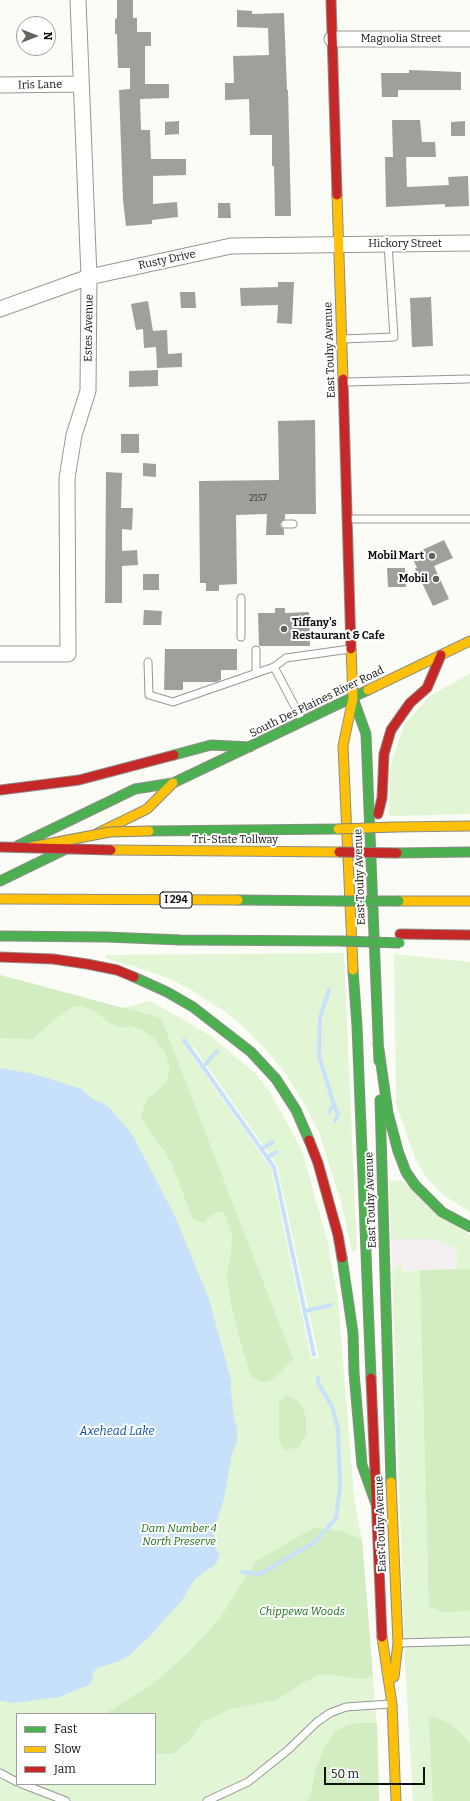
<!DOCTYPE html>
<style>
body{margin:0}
#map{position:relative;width:470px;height:1801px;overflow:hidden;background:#fcfcf6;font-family:Bitter,serif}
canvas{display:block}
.legend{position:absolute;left:16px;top:1713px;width:140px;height:72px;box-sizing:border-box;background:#fff;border:1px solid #9f9f9f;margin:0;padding:5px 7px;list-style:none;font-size:12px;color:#101010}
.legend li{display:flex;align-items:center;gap:8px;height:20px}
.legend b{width:20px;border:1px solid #9f9f9f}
.north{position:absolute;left:16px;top:16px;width:40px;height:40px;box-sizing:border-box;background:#fff;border:1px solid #9f9f9f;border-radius:50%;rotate:90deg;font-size:11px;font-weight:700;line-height:16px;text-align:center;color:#101010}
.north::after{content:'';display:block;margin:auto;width:14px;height:18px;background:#636360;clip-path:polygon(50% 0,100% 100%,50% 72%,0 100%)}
.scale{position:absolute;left:324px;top:1767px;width:101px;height:18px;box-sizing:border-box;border:2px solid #101010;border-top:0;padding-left:5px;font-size:12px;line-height:14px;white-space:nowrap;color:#101010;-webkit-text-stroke:3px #fff;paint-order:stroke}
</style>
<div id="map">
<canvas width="470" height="1801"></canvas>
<ul class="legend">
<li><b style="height:5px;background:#4caf50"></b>Fast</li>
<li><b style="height:5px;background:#ffc107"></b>Slow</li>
<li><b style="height:5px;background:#c62828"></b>Jam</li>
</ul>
<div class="north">N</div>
<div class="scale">50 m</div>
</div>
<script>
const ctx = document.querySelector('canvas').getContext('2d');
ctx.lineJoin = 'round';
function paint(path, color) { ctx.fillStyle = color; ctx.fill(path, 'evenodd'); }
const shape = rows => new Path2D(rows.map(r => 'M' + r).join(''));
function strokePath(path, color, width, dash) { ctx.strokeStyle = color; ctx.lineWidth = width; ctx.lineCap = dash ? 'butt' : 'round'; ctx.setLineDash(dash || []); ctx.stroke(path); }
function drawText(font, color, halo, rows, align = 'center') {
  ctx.font = font + ' Bitter,serif'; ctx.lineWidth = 4; ctx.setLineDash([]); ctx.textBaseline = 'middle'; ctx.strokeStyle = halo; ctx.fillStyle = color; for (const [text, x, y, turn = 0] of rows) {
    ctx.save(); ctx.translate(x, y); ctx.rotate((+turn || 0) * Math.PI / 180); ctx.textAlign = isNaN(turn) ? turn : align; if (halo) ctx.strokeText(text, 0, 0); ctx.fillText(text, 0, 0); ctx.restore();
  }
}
paint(shape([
 [391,1239,432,1239,456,1248,457,1269,392,1271]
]), '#f5eff2');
paint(shape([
 [470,673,470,814,389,816,390,767,404,725,430,696],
 [344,953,357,1251,352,1251,342,1206,320,1135,305,1105,287,1076,266,1050,245,1028,224,1011,199,995,173,980,142,969,105,958,106,955],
 [394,954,470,962,470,1212,442,1194,426,1177,415,1158,396,1104],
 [0,975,122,1008,149,1001,170,1012,211,1036,255,1073,270,1092,302,1150,327,1240,338,1299,354,1497,362,1540,378,1741,379,1801,0,1801],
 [193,1046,277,1165,319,1358,311,1358,271,1168,188,1050],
 [17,1714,155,1714,155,1784,17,1784],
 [402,1180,470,1236,470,1801,413,1801,405,1662,392,1271,402,1262,402,1271,457,1269,456,1248,432,1239,391,1239,389,1181]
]), '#e2f5d4');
paint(shape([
 [0,975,161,1018,293,1359,274,1379,263,1382,251,1377,242,1347,231,1303,227,1275,231,1255,232,1235,226,1216,223,1211,214,1213,203,1223,193,1219,173,1167,165,1151,155,1139,141,1117,146,1100,165,1084,170,1071,166,1054,154,1038,142,1030,130,1026,122,1028,108,1022,98,1013,82,1006,72,1007,59,1016,32,1039,0,1038],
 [470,1269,470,1611,444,1612,429,1607,420,1270],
 [286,1395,292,1397,301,1404,306,1417,306,1435,299,1447,285,1450,279,1442,279,1402],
 [314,1528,342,1531,362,1540,373,1676,364,1679,321,1674,304,1682,277,1700,233,1708,202,1722,190,1740,173,1754,155,1754,155,1714,105,1714,154,1683,190,1651,220,1618,256,1561],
 [434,1717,450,1724,467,1739,470,1746,470,1801,433,1801,429,1719],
 [357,1723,377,1723,379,1801,307,1801,310,1797,316,1769,325,1746,335,1732,343,1727]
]), '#d1edc1');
paint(shape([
 [0,1068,34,1074,81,1089,93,1099,108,1106,132,1134,174,1214,209,1299,231,1380,231,1390,234,1419,237,1427,237,1440,232,1454,224,1499,215,1527,214,1541,216,1549,220,1553,216,1564,194,1580,183,1599,152,1634,130,1655,117,1662,99,1667,94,1671,91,1684,59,1697,14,1703,0,1701]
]), '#c8e1fa');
strokePath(shape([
 [329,990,320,1018,319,1056,334,1105,329,1112],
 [184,1040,274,1167,314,1355],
 [203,1067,217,1051],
 [334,1105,338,1114,335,1121],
 [261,1149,273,1142],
 [267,1157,277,1152],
 [305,1311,331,1305],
 [242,1572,260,1574,315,1542,336,1518,340,1487,338,1429,332,1406,319,1385,318,1378]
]), '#c8e1fa', 4);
paint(shape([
 [117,0,133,0,133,18,137,18,137,32,151,32,151,46,145,46,145,84,169,84,169,98,140,99,141,130,150,130,151,159,186,159,186,175,153,176,153,204,177,202,178,217,152,220,152,224,126,226,123,200,119,90,130,89,130,68,118,68,117,34,115,34,115,19,117,18],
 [237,10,252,11,252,14,284,13,287,90,288,90,291,216,275,216,274,166,272,166,272,135,250,135,249,99,225,100,225,83,234,83,233,56,269,55,268,28,237,27],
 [409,70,461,72,461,90,398,90,398,97,382,97,381,73,409,73],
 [392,120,420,120,422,142,435,142,436,157,406,157,407,187,449,185,448,177,468,176,469,206,445,207,445,204,386,207,385,157,393,157],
 [179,121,179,134,165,135,165,122],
 [465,121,465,136,451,136,451,122],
 [218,203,230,203,231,218,218,218],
 [278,282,294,282,292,324,277,323,278,305,241,306,240,288,278,287],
 [180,292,195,292,196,308,181,308],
 [431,297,433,346,412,347,410,298],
 [148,301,153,331,167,330,168,354,182,353,182,367,157,368,156,347,144,348,143,329,136,330,131,304],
 [158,370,158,386,129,387,129,371],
 [315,420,316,514,285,514,285,519,280,524,281,527,284,529,284,535,266,535,267,514,236,515,237,584,219,585,219,591,206,591,206,583,200,583,199,481,279,480,278,421],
 [121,434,139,434,139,453,121,453],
 [143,463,156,464,156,477,143,476],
 [106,472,122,473,121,508,133,508,132,530,122,529,122,551,137,550,138,565,122,566,122,603,105,603],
 [444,540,453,558,434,566,449,599,433,606,415,568,417,568,411,555],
 [387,568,405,568,406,587,388,587],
 [143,574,159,574,159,590,143,590],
 [275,608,285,608,285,613,309,612,310,646,259,646,258,613,275,613],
 [144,610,162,611,161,625,143,625],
 [165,649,237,649,237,670,221,670,221,680,216,682,183,682,183,690,164,690]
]), '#a09f9b');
const lane = shape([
 [343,339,394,337,388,244],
 [346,382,468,379],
 [348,519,470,519],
 [285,524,293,524],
 [241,598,241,637],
 [256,650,256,672],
 [148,662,149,695,173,702,274,667,302,720],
 [274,667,286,658,350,649],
 [400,1643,470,1641],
 [0,1773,17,1782],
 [22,1784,66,1801],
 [207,1801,248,1782,288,1750,317,1722,330,1713,346,1707,390,1704]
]);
const street = shape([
 [332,39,470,39],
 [0,85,81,84],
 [0,309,89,277,231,246,470,243],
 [0,654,68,654,67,478,74,435,88,391,89,277,78,0]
]);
const fast = shape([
 [353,698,366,734,379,1061],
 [174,755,211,745,250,747],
 [149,831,338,829],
 [17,846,135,789,173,783,368,690],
 [397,853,470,852],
 [0,881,70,847],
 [238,900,340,901],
 [0,936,106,937,181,940,341,941],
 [353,970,357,1026,371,1378],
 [134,977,167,992,193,1007,251,1052,276,1079,296,1110,309,1140],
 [378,1043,388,1113,398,1151,406,1172,415,1185,442,1212,470,1227],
 [380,1100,391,1482],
 [342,1258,353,1333,354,1373,362,1465,376,1504]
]);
const slow = shape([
 [337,195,343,379],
 [351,649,353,698,343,746,353,970],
 [368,690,470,641],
 [395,827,470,826],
 [98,833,147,809,173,783],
 [111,850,339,852],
 [0,899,238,900],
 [399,901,470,901],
 [391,1482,398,1643,394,1677],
 [382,1637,392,1704,396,1801]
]);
const jam = shape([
 [331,0,337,195],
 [343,379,351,649],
 [0,790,79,780,174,755],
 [378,814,382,798,384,754,391,730,410,703,427,688,441,655],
 [400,934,470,935],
 [0,957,53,959,87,964,117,970,134,977],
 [309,1140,318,1163,338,1235,342,1258],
 [371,1378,382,1637]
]);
strokePath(lane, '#969694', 9);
strokePath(street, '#969694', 17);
strokePath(fast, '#8d8d8a', 11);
strokePath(slow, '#8d8d8a', 11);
strokePath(jam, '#8d8d8a', 11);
strokePath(lane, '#fffffe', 7);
strokePath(street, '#fffffe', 15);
strokePath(fast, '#4caf50', 9);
strokePath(slow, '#ffc107', 9);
strokePath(jam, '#c62828', 9);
const fastBridge = shape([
 [340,901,399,901],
 [341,941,400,943]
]);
const slowBridge = shape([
 [338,829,395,827],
 [31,847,110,832,149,831]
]);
const jamBridge = shape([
 [0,847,111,850],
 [339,852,397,853]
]);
strokePath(fastBridge, '#848481', 11, []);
strokePath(slowBridge, '#848481', 11, []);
strokePath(jamBridge, '#848481', 11, []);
strokePath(fastBridge, '#4caf50', 9);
strokePath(slowBridge, '#ffc107', 9);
strokePath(jamBridge, '#c62828', 9);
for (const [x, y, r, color] of [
 [432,556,4,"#636360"],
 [436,579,4,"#636360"],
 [284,629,4,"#636360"]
]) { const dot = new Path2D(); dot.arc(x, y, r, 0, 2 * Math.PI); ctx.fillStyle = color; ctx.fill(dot); strokePath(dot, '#fff', 1.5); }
drawText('9px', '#343433', null, [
 ["2157",258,498]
]);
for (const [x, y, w] of [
 [176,900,32]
]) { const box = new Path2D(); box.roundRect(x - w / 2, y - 8, w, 16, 3); ctx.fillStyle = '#fff'; ctx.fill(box); strokePath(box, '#101010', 1); }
drawText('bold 10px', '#101010', null, [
 ["I 294",176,900]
]);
drawText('11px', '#101010', '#fff', [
 ["Magnolia Street",401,39],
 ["Iris Lane",40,85,-1],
 ["Hickory Street",405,244],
 ["Rusty Drive",167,260,-12],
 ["Estes Avenue",89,328,-89],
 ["East Touhy Avenue",330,350,-92],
 ["South Des Plaines River Road",317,702,-26],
 ["Tri-State Tollway",235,840],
 ["East Touhy Avenue",360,877,-92],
 ["East Touhy Avenue",371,1200,-92],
 ["East Touhy Avenue",381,1524,-92]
]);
drawText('bold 11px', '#101010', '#fff', [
 ["Mobil Mart",424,556],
 ["Mobil",428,579],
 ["Tiffany's",292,623,"left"],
 ["Restaurant & Cafe",292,636,"left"]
], 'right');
drawText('italic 11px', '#1e7018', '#fff', [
 ["Dam Number 4",179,1529],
 ["North Preserve",179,1542],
 ["Chippewa Woods",302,1612]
]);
drawText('italic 12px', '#0b51b1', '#fff', [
 ["Axehead Lake",117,1432]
]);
</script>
